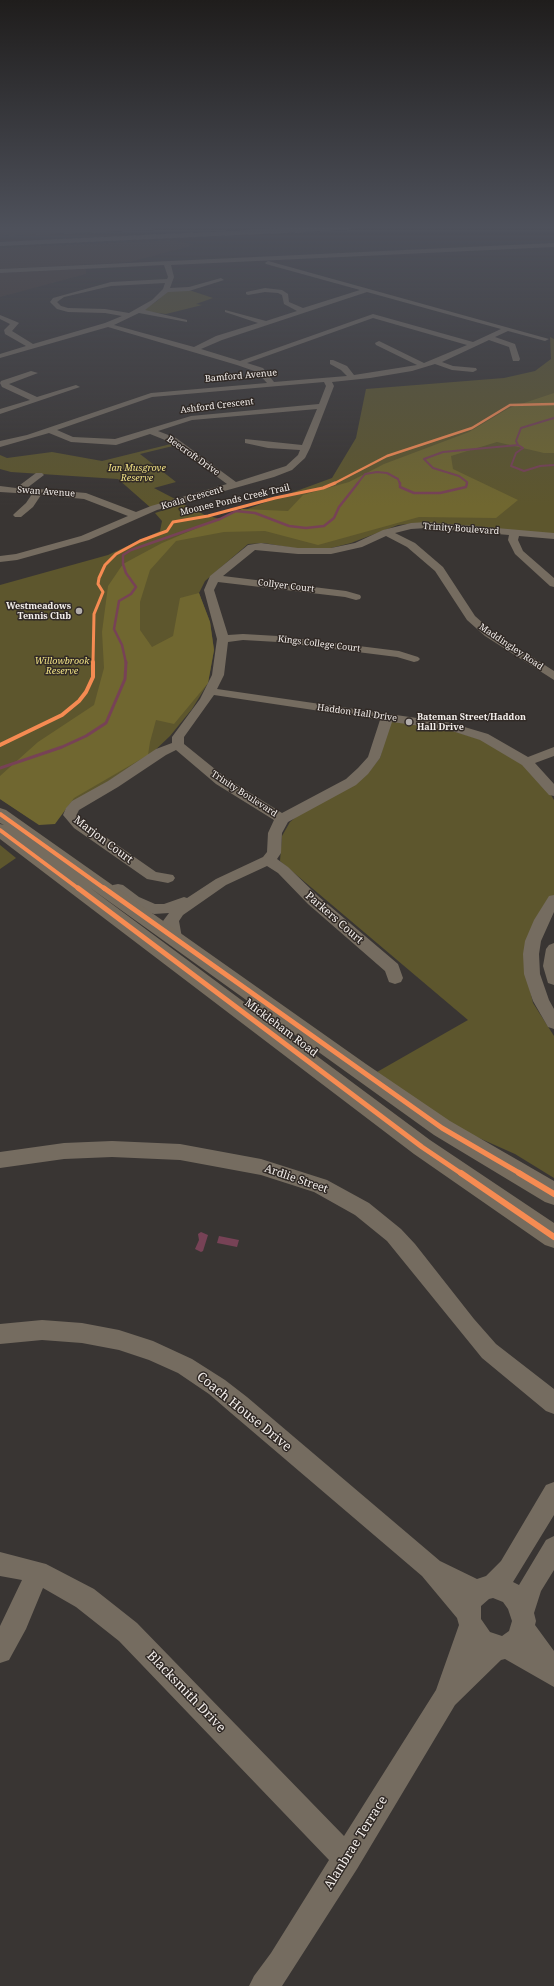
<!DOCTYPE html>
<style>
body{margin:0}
canvas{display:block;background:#393533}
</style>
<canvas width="554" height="1986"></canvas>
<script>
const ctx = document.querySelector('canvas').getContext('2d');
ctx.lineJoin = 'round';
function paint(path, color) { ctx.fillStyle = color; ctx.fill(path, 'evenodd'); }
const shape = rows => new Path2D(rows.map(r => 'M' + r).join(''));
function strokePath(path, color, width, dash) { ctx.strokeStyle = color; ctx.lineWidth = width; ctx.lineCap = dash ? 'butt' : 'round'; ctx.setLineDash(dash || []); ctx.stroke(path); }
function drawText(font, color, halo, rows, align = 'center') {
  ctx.font = font + ' "Noto Serif",serif'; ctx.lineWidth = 3; ctx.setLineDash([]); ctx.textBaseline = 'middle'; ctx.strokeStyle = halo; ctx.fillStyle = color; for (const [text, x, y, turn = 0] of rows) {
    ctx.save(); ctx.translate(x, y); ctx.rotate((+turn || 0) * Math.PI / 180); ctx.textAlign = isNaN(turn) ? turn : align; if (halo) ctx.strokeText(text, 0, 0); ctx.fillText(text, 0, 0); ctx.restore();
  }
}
paint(shape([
 [0,228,149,228,155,230,0,236],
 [175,240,194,245,130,262,0,269,0,248],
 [86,269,86,274,0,297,0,273]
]), '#483b35');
paint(shape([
 [168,290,189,290,213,298,196,304,202,305,166,314,142,311,157,301],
 [550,337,554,339,554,534,417,523,398,525,351,543,331,548,299,549,264,543,248,544,205,581,199,593,210,622,214,650,208,683,192,709,170,736,150,755,75,802,32,820,0,799,0,585,108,555,160,531,162,521,155,513,183,504,205,515,220,519,332,478,356,438,366,389,504,378,535,371,551,359],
 [175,443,177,445,140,454,176,482,154,488,177,500,151,508,118,479,11,472,0,469,0,455,7,458,52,452,102,461],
 [390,721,450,730,482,740,523,764,548,790,554,800,554,895,539,920,526,973,533,1003,554,1036,554,1178,515,1154,452,1126,377,1072,468,1020,280,861,282,836,290,822,303,811,367,774,380,758],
 [0,845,16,858,0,869]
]), '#5d562d');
paint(shape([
 [554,393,554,453,544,453,497,442,451,456,453,469,518,500,496,518,419,517,318,545,265,531,224,532,176,541,150,570,140,602,140,630,152,647,173,636,180,598,199,593,210,622,214,650,208,683,174,724,156,720,150,742,148,755,74,798,55,824,39,825,0,799,0,776,38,742,94,705,104,668,102,632,108,586,123,564,162,543,242,509,288,511,303,495,349,482,384,464,469,432,509,408]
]), '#706730');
paint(shape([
 [201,1232,208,1235,203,1251,201,1252,195,1249,199,1240,198,1234],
 [219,1236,239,1240,237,1247,217,1243]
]), '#774256');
strokePath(shape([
 [518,445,516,441,521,428,554,418],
 [357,484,365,474,377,472,387,473,398,479,400,484],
 [467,484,467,482,459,476,433,468,424,459,443,452,518,445,523,448,516,453,511,466,524,471,540,466,554,465]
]), '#774256', 2);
strokePath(shape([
 [400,483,400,487,414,493,440,493,466,487,467,483],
 [126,663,122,645,114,629,119,601,131,594,136,587,126,573,123,564,123,555,131,550,220,519,236,511,255,513,289,526,306,528,324,526,334,518,339,507,358,483]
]), '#774256', 2.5);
strokePath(shape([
 [0,768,62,747,86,736,106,723,125,679,126,662]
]), '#774256', 3);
paint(shape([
 [554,243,554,247,171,265,174,277,170,288,189,287,221,278,224,280,189,291,168,292,145,310,187,320,187,322,139,313,114,325,194,347,216,336,258,323,225,312,225,310,266,321,297,311,284,304,282,295,278,293,265,292,248,295,246,294,246,292,265,288,282,290,288,294,289,302,303,308,360,290,266,264,265,263,268,261,549,339,545,341,508,331,495,337,515,344,520,359,519,361,513,361,509,347,489,340,442,362,453,366,476,368,477,370,473,372,452,370,435,364,412,371,370,378,332,382,334,386,310,448,305,458,292,470,274,477,157,510,89,540,17,560,0,562,0,556,16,554,81,536,128,516,84,499,41,495,33,507,21,517,15,517,13,515,15,513,26,503,32,494,0,492,0,486,16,488,36,473,42,473,44,475,27,488,86,493,136,512,151,506,227,484,170,442,150,434,116,445,71,442,49,433,0,447,0,441,27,435,151,393,267,383,257,372,237,365,108,327,0,358,0,354,26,346,5,334,4,330,10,324,0,319,0,315,17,322,19,323,12,331,33,344,105,323,122,316,105,313,68,312,57,309,50,302,53,298,111,282,167,279,168,277,164,265,0,273,0,269,554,243],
 [165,283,163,289,152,300,129,313,105,309,68,308,61,306,57,302,64,297,111,286,165,283],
 [367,292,501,329,473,342,373,314,240,361,201,349,222,340,367,292],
 [373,318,467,345,424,363,379,341,375,343,376,345,417,365,354,375,347,366,333,360,330,360,330,364,341,370,347,376,274,382,263,368,247,363,373,318],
 [324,382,326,386,319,404,191,416,115,439,73,437,57,430,152,397,324,382],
 [317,409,302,445,245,439,245,443,268,448,300,450,298,455,286,466,236,482,176,438,158,431,192,420,317,409],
 [31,371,38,373,9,384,37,397,76,385,80,387,0,414,0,409,30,400,2,387,0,383,1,381,31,371],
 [427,522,554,533,554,539,519,536,518,540,523,551,554,578,554,587,550,586,515,554,508,540,509,535,427,528,411,529,395,533,415,543,443,567,475,616,493,632,554,671,554,680,485,636,467,620,435,571,407,547,386,536,362,547,331,554,298,554,255,550,223,576,346,591,360,595,361,597,360,599,356,600,345,597,218,582,214,590,228,635,243,634,278,636,399,651,418,657,420,659,418,661,414,662,397,657,278,642,243,640,228,642,224,675,217,689,451,723,488,734,528,757,554,747,554,756,535,763,554,784,554,796,549,795,522,765,480,740,449,730,392,722,380,758,368,774,356,785,288,822,282,833,281,853,277,859,288,867,318,896,398,964,403,978,401,982,395,984,389,982,385,971,308,904,278,873,267,866,226,885,183,915,179,921,182,938,179,942,174,943,169,942,163,921,169,913,154,914,129,905,113,893,111,889,113,885,118,884,123,885,139,897,155,904,164,904,184,897,187,898,216,879,263,857,267,852,268,833,274,820,216,784,176,750,166,755,118,787,79,810,77,814,84,822,156,872,173,875,175,878,173,881,168,883,147,879,74,828,63,815,66,808,72,801,108,781,156,749,172,743,172,737,200,699,212,675,217,639,204,590,210,576,248,545,261,543,298,548,331,548,355,543,383,530,411,523,427,522],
 [214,695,380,720,368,757,358,768,346,779,282,813,226,778,184,744,184,737,214,695],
 [554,895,554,912,541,941,539,954,540,974,549,1000,554,1009,554,1029,548,1027,533,1001,524,974,523,954,525,941,534,920,549,896,554,895],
 [554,943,554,985,548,983,543,966,546,949,549,945,554,943],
 [112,1141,180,1144,261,1159,327,1180,369,1203,401,1229,415,1244,474,1319,496,1344,554,1389,554,1414,546,1411,482,1358,387,1241,355,1215,314,1192,261,1175,180,1160,112,1157,64,1159,0,1168,0,1152,64,1143,112,1141],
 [42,1320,82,1323,119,1330,153,1341,192,1359,225,1380,247,1397,440,1561,477,1579,486,1576,501,1561,546,1485,554,1482,554,1515,513,1582,519,1585,546,1540,554,1536,554,1570,541,1591,534,1613,536,1621,535,1625,554,1651,554,1687,505,1659,501,1660,455,1705,357,1869,282,1986,249,1986,254,1976,271,1953,329,1860,119,1641,76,1607,43,1588,26,1629,9,1660,0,1663,0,1626,22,1580,0,1576,0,1552,46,1564,94,1589,137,1623,344,1836,436,1690,459,1625,457,1618,422,1576,231,1413,209,1394,178,1373,149,1360,119,1350,82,1343,42,1340,0,1344,0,1324,42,1320],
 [493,1598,503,1602,508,1609,512,1621,509,1631,502,1636,490,1632,481,1619,481,1606,489,1599,493,1598]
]), '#756c60');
paint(shape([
 [0,808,6,810,366,1064,450,1121,554,1181,554,1205,545,1202,434,1135,89,887,430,1140,554,1223,554,1248,545,1245,414,1154,0,839,0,824,4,825,0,823,0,808]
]), '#766c5e');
paint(shape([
 [287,228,352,228,348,230,0,246,0,242,287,228]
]), '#746c65');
strokePath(shape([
 [333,484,387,456,472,428,510,405,554,404]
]), '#f68b52', 2.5);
strokePath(shape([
 [93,663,94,614,103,592,98,584,99,578,105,565,116,554,140,541,167,531,173,522,208,516,275,498,323,488,335,483]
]), '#f68b52', 3);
strokePath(shape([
 [0,745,62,715,79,701,86,692,93,677,93,662],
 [0,814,105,889],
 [0,830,79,889]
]), '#f68b52', 4);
strokePath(shape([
 [78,888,422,1147,462,1174],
 [104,888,442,1128,521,1174]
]), '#f68b52', 5);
strokePath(shape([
 [461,1173,554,1237],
 [519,1173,554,1194]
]), '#f68b52', 6);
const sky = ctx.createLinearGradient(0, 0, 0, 506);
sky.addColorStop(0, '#1f1d1c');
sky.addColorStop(0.45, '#4e515b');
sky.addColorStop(1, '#4e515b00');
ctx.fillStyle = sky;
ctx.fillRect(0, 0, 554, 506);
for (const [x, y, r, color] of [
 [79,611,4,"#b2adab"],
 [409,722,4,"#b2adab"]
]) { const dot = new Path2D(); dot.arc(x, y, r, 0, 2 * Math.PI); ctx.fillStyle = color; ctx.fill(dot); strokePath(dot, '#312a26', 1.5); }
drawText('9px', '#f3eeeb', '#312a26', [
 ["Bamford Avenue",241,376,-5],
 ["Ashford Crescent",217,406,-7],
 ["Beecroft Drive",193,456,35],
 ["Swan Avenue",46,492,4],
 ["Koala Crescent",192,498,-16],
 ["Moonee Ponds Creek Trail",235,500,-13],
 ["Trinity Boulevard",461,529,4],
 ["Collyer Court",286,586,7],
 ["Kings College Court",319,644,7],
 ["Maddingley Road",511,647,34],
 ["Haddon Hall Drive",357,713,8],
 ["Trinity Boulevard",244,794,33]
]);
drawText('italic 9px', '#f1e285', '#312a26', [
 ["Ian Musgrove",137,468],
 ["Reserve",137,478],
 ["Willowbrook",62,661],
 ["Reserve",62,671]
]);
drawText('bold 9px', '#f3eeeb', '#312a26', [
 ["Westmeadows",71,606],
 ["Tennis Club",71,616],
 ["Bateman Street/Haddon",417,717,"left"],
 ["Hall Drive",417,727,"left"]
], 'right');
drawText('11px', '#f3eeeb', '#312a26', [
 ["Marjon Court",103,840,37],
 ["Parkers Court",334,918,41],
 ["Mickleham Road",281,1028,37],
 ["Ardlie Street",296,1179,19]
]);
drawText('13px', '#f3eeeb', '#312a26', [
 ["Coach House Drive",244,1412,39],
 ["Blacksmith Drive",186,1692,46],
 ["Alanbrae Terrace",356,1843,-58]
]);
</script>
